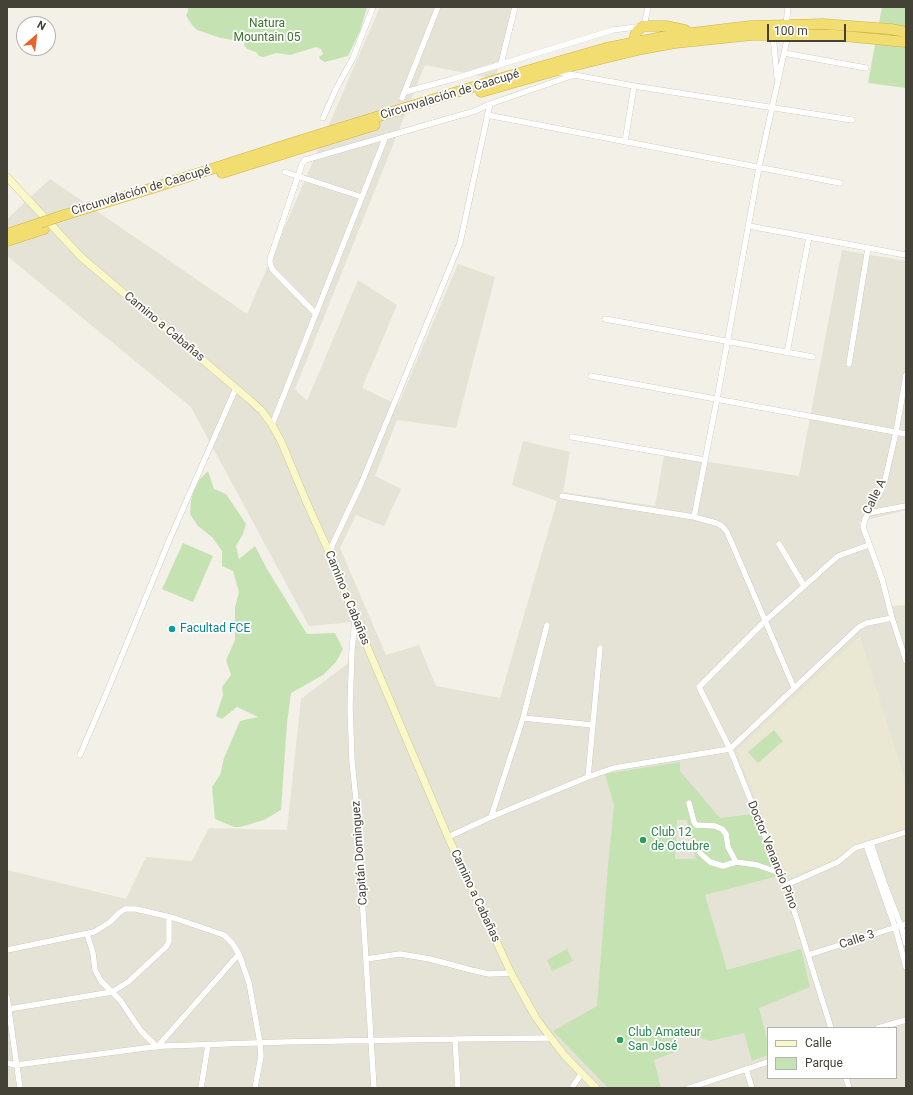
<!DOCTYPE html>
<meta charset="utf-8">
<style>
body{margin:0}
#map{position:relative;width:913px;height:1095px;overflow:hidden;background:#f2f0e7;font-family:Roboto,sans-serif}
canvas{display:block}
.frame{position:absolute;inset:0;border:8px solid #444136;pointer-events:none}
.legend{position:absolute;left:767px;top:1027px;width:130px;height:52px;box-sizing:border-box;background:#fff;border:1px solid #b4b3af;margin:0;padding:5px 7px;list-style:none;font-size:12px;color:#444136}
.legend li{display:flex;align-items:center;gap:8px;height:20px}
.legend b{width:20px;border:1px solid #b4b3af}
.north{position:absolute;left:16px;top:16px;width:40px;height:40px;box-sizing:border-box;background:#fff;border:1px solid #b4b3af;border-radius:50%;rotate:28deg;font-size:11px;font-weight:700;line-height:16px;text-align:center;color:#444136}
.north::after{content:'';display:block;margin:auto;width:14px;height:18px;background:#e96527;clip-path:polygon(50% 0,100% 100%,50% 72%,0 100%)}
.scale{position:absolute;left:767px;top:24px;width:79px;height:18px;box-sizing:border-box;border:2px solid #444136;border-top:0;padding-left:5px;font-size:12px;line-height:14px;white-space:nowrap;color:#444136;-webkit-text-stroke:3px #fff;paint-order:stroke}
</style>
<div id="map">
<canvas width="913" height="1095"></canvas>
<div class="frame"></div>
<ul class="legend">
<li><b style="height:5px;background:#faf7c8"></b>Calle</li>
<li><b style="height:11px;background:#c5e3b2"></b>Parque</li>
</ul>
<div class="north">N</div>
<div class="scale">100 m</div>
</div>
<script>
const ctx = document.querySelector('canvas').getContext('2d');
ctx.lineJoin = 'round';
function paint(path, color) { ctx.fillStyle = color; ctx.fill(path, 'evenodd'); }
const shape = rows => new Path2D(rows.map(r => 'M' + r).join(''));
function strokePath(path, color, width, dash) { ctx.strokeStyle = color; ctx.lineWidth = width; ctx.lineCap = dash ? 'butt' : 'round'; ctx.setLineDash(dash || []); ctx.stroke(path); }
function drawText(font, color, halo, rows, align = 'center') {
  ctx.font = font + ' Roboto,sans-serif'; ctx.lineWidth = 3.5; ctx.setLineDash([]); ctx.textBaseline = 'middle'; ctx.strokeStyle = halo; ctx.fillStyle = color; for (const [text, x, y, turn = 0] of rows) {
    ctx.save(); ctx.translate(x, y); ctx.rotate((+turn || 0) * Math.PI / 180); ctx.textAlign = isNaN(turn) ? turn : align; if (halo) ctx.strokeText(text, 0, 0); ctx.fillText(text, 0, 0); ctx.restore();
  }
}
paint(shape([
 [380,7,515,7,495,79,425,65,295,389,307,401,358,280,397,305,362,388,398,405,458,264,495,277,456,428,397,420,375,476,401,489,384,526,356,515,340,548,386,655,419,645,436,686,500,698,557,501,512,485,523,441,570,452,563,492,655,506,664,455,799,476,842,250,906,261,906,510,859,522,892,606,906,605,906,1088,7,1088,7,870,126,899,146,857,192,861,209,828,287,830,301,699,351,661,354,622,309,626,191,407,7,256,7,219,50,179,247,314],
 [768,1028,896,1028,896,1078,768,1078]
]), '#e5e3d5');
paint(shape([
 [860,636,906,783,906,828,849,849,832,861,788,878,736,751]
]), '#eae7d2');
paint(shape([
 [188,7,367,7,360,31,348,56,325,62,321,60,319,57,323,54,321,49,316,47,290,55,276,53,263,57,259,56,256,52,247,49,244,45,245,40,242,38,233,40,221,38,197,30,192,25,188,19,186,15,188,11],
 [882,7,906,7,906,88,868,83],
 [208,471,214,489,226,494,246,524,243,534,236,546,239,559,255,546,267,569,307,634,335,633,343,649,336,662,323,675,291,693,287,723,281,810,264,820,240,827,234,827,215,819,212,787,220,775,224,758,240,721,258,717,237,707,222,719,216,716,223,695,222,687,231,675,226,660,235,640,235,607,239,592,233,571,222,566,222,551,212,537,198,526,190,514,191,501,194,490,200,479],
 [183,543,213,556,193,602,162,589],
 [774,730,783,741,758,763,748,752],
 [680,762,680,771,720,818,753,814,778,876,705,895,727,970,801,949,810,987,759,1008,768,1043,768,1055,752,1061,744,1033,710,1041,674,1030,680,1050,654,1060,661,1088,608,1088,553,1031,597,1006,608,866,614,805,605,774],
 [677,820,687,820,696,859,675,859],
 [567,949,573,961,552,971,547,960]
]), '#c5e3b2');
const street = shape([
 [786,25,788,7],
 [773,35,777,77],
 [784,53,866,68],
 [501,64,515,7],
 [558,72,634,86,852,120],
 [405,92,453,79,613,30,644,26,648,7],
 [402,98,438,7],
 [487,115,840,183],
 [323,118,336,89,353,58,373,7],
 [625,142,634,86],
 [285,172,362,197],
 [749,226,906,255],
 [316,314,272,269,270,263,270,259,302,164,305,160,475,111,490,104,574,75],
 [605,319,813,357],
 [787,353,809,237],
 [849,364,868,248],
 [906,375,896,432,885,480,881,491,865,519,863,527,882,579,892,618,906,661],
 [591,376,906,434],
 [272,425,386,136],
 [572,437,705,460],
 [562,496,694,517,716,523,722,526,727,532,794,688],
 [868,513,906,506],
 [694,517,717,399,759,167,788,35],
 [779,544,804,586],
 [329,552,361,484,460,243,490,104],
 [355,619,352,650,350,707,352,761,356,800,374,1088],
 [523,718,593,725],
 [80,755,109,687,171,536,236,388],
 [588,777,600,648],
 [689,803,694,822,696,825,715,826,722,829,726,834,728,847,736,862,757,865,780,873],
 [491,817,523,718,547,625],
 [448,837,491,817,588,777,614,768,730,749,859,627,867,623,892,618],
 [871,843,885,885,901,926,906,944],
 [866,845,895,927,906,967],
 [700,853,710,862,723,866,736,862],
 [786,885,838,862,855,848,906,832],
 [87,934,93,953,95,970,101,981,120,1000,141,1031,157,1047,239,954],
 [7,950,94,932,110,922,119,913,125,909,136,909,174,918,224,935,232,943,239,954,249,983,260,1043,261,1056,255,1088],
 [808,955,906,924],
 [366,959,400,954,430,959,471,970,489,974,511,973],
 [7,997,20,1088],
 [9,1009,112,992,128,982,166,947,169,941,169,917],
 [831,1028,786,885,780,873,730,749,699,687,765,621,838,556,869,545],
 [878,1028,906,1020],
 [455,1039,458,1088],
 [7,1063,16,1065,145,1048,164,1046,283,1042,455,1039,551,1038],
 [746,1069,752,1088],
 [846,1078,849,1088],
 [201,1088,208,1045],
 [573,1088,573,1086,581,1074],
 [689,1088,768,1062]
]);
const secondary = shape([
 [7,177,81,257,250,400,262,411,272,425,281,441,306,501,329,552,355,618,448,837,511,973,536,1018,551,1038,565,1056,596,1088]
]);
const highway = shape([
 [635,42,635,35,638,30,644,26,666,26,685,30],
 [481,92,572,66,642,49,675,43,752,35,833,35,906,42],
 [222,173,375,125],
 [61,216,159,186,292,143,502,78,606,48,667,36,750,26,823,24,891,29,906,32],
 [7,234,40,223],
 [7,241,44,229]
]);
strokePath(street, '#bdb9aa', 6);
strokePath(secondary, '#cec999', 8);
strokePath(highway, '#d1b442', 11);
strokePath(street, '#fff', 5.5);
strokePath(secondary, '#faf7c8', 7);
strokePath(highway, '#f2dd71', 10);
const highwayBridge = shape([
 [40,223,61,216]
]);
strokePath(highwayBridge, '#d1b442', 11, []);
strokePath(highwayBridge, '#f2dd71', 10);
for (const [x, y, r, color] of [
 [172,629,4,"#0f9aa8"],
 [643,840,4,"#2e9e5b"],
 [620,1040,4,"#2e9e5b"]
]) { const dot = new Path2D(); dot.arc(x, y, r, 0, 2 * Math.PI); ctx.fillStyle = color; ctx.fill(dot); strokePath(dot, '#fff', 1.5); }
drawText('12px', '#3c712e', '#fff', [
 ["Natura",267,24],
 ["Mountain 05",267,38]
]);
drawText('12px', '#444136', '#fff', [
 ["Circunvalación de Caacupé",450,95,-17],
 ["Circunvalación de Caacupé",141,191,-17],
 ["Camino a Cabañas",164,327,40],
 ["Calle A",875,497,-64],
 ["Camino a Cabañas",347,598,68],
 ["Capitán Dominguez",360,853,-94],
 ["Doctor Venancio Pino",772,855,68],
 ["Camino a Cabañas",475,896,65],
 ["Calle 3",857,940,-18]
]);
drawText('12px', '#0d838f', '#fff', [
 ["Facultad FCE",180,629]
], 'left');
drawText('12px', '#27864d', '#fff', [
 ["Club 12",651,833],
 ["de Octubre",651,847],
 ["Club Amateur",628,1033],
 ["San José",628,1047]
], 'left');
</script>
